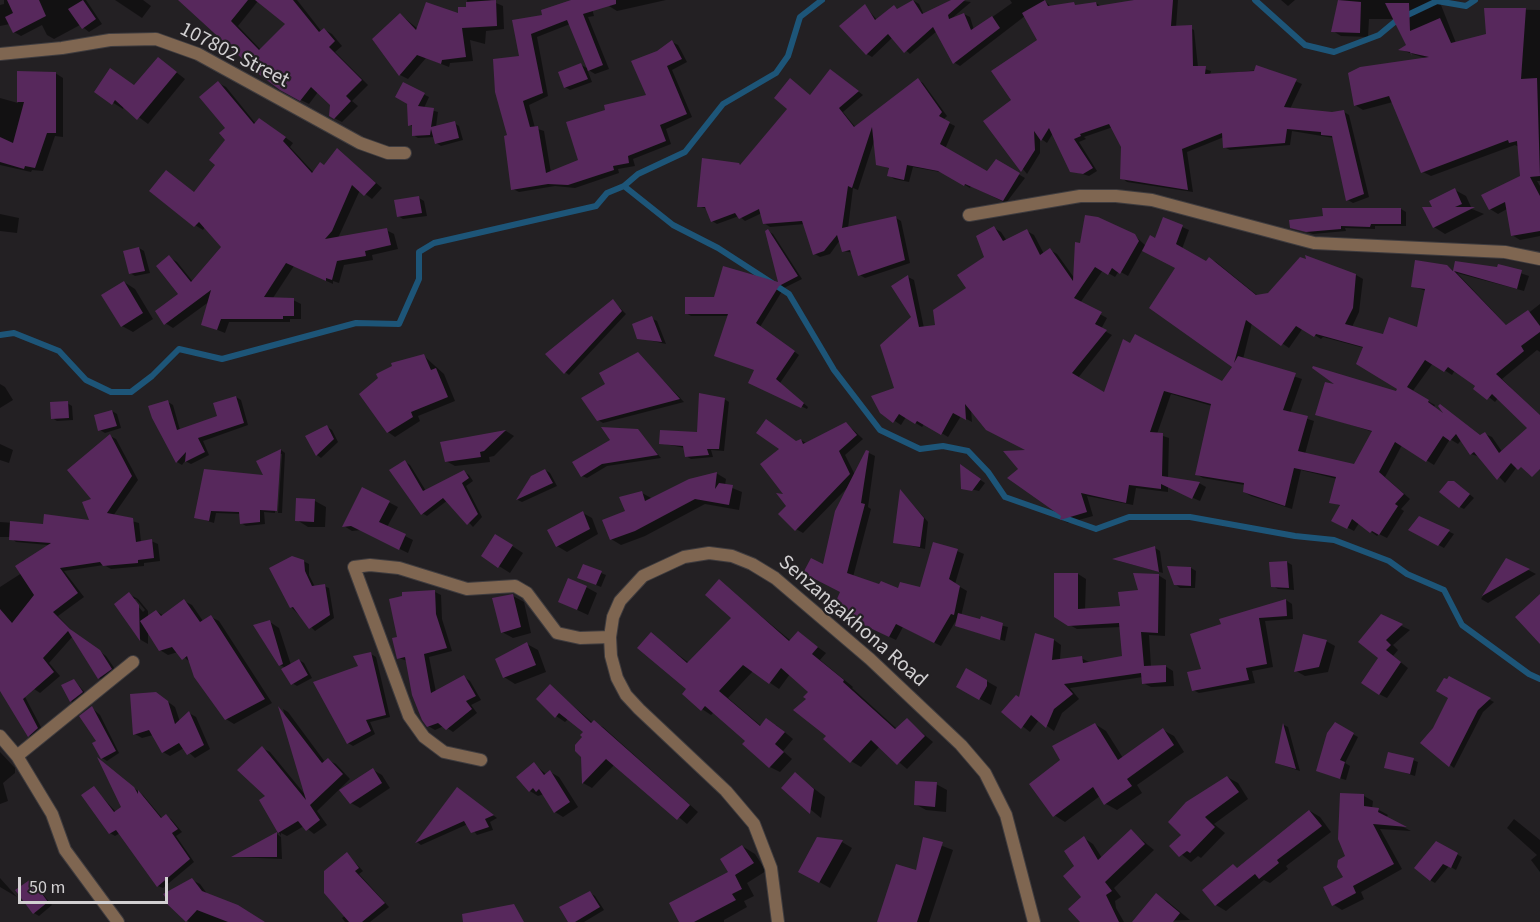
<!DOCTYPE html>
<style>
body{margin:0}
#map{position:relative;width:1540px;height:922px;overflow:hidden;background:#232023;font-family:"Source Sans 3",sans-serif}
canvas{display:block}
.scale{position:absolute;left:18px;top:877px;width:150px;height:27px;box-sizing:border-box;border:3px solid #d2d0d2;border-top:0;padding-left:8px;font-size:18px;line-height:21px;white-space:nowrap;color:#d2d0d2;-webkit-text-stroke:4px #232023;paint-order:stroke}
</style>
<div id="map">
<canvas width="1540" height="922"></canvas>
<div class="scale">50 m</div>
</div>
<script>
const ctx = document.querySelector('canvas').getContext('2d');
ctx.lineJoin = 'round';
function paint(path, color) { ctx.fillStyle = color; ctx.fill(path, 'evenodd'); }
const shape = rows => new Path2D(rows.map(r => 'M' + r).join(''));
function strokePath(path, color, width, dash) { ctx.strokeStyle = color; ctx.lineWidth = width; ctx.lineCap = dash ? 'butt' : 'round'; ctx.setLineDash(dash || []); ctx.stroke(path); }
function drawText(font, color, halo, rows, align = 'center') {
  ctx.font = font + ' "Source Sans 3",sans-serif'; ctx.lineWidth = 4.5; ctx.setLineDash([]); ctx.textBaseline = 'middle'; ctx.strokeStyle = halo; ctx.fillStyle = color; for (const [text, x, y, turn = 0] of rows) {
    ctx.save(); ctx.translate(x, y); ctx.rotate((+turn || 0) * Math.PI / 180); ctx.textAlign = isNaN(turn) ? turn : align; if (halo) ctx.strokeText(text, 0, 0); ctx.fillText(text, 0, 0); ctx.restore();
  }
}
paint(shape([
 [4,0,86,0,102,24,89,32,80,25,54,39,47,35,42,25,21,36,14,32,10,24,0,26,0,5,4,4],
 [115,0,143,0,151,6,142,18],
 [195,0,297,0,322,32,325,30,332,34,342,46,335,52,368,85,352,101,358,106,342,122,330,116,332,105,318,92,309,104,301,100],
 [258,1,287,24,261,50,238,26],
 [467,0,489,0,503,6,504,29,486,31,485,44,470,40,473,61,450,63,449,67,426,58,408,79,400,75,374,39,401,15,418,29,459,15,468,8],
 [576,0,590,1,594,16,588,17,609,69,595,74,587,69,592,82,570,90,565,87,581,65,589,69,570,24,537,37,548,96,529,105,535,128,544,131,551,173,579,161,648,96,657,52,672,42,678,45,687,62,672,70,692,117,666,129,671,144,633,159,635,166,618,169,619,173,575,188,555,186,519,192,513,189,509,137,521,57,514,22,544,16],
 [606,0,666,0,617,11,609,6],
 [955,0,971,2,951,19,964,14,970,17,974,30,1012,3,1010,0,1044,0,1052,8,1096,3,1102,7,1136,0,1178,0,1176,27,1188,27,1194,30,1198,67,1211,71,1210,75,1268,69,1302,84,1290,109,1332,114,1344,112,1349,115,1369,197,1353,203,1348,200,1334,138,1292,131,1290,145,1230,150,1224,147,1224,137,1187,152,1193,192,1127,182,1122,178,1122,147,1113,127,1084,137,1086,139,1079,142,1097,171,1089,176,1072,171,1053,133,1047,143,1040,138,1040,153,1027,174,985,122,1013,100,1039,40,1025,16,960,66,955,63,937,31,910,54,892,38,872,57,867,54,865,6,877,20,894,7,899,10,914,1,919,4,924,15],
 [1281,0,1295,0,1288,6],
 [1339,0,1439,0,1456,43,1488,35,1486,9,1540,10,1540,181,1537,181,1540,186,1540,236,1520,240,1512,235,1507,209,1498,214,1490,209,1521,177,1519,147,1515,145,1431,176,1423,172,1393,102,1363,110,1355,105,1428,59,1401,50,1424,39,1411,39,1395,19,1369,19,1368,37,1341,36,1333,31],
 [158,58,185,79,148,124,124,106,123,109,96,92,135,86],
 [18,73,55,73,63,78,63,137,55,136,43,171,32,170,31,172,0,165,0,98,18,103],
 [836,74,863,95,843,112,856,128,918,80,923,83,947,116,943,120,955,126,945,149,987,173,996,161,1025,178,1006,203,971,186,970,188,945,173,913,167,909,182,894,179,889,175,890,169,878,164,875,138,858,190,853,188,848,228,896,218,901,221,910,263,865,278,860,275,853,253,844,251,840,240,830,254,820,257,815,254,805,224,770,227,764,223,762,213,745,221,739,216,717,224,712,221,707,209,698,206,739,164,741,166],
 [218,83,226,87,256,124,267,124,293,143,290,147,314,173,325,166,338,150,382,188,372,199,360,190,338,238,386,230,394,234,398,249,372,255,373,260,344,265,339,283,333,281,333,284,294,266,273,298,293,300,301,304,301,319,290,319,290,322,229,322,225,333,203,324,210,301,173,328,165,323,181,294,169,257,177,262,193,282,223,247,205,227,203,230,195,225,195,193,218,165,226,140,227,128],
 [403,84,429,97,424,108,438,112,436,127,454,123,459,126,463,140,441,146,436,143,435,137,418,138,413,135,413,127,410,125,415,107],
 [1455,190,1466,196,1472,209,1484,214,1445,234,1434,227,1434,209],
 [419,198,424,201,427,216,403,219,398,216],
 [1401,209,1406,212,1406,226,1375,226,1375,229,1345,228,1346,231,1313,234,1291,227],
 [0,214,19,218,17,233,0,231],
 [1164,219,1189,230,1182,249,1206,262,1210,259,1216,262,1258,296,1356,275,1363,279,1359,312,1352,327,1384,336,1419,329,1426,291,1412,286,1447,266,1454,271,1498,268,1499,266,1529,276,1524,291,1457,273,1509,328,1540,304,1540,352,1537,350,1502,379,1540,416,1540,457,1529,428,1498,398,1495,402,1455,370,1452,375,1433,363,1412,392,1435,405,1434,407,1446,416,1481,436,1485,434,1492,437,1503,453,1517,467,1505,483,1480,457,1471,454,1462,439,1458,444,1450,439,1434,465,1402,445,1385,477,1410,499,1401,509,1404,511,1387,538,1379,534,1377,536,1359,523,1354,531,1333,520,1341,506,1331,502,1337,479,1301,470,1292,509,1251,496,1244,492,1245,485,1203,478,1196,474,1212,406,1171,394,1157,434,1169,438,1168,478,1199,483,1206,487,1200,501,1168,487,1168,492,1136,488,1133,505,1087,496,1093,516,1068,523,1062,520,1063,515,1020,470,1030,451,971,409,972,422,961,416,948,437,925,423,922,427,906,417,901,425,881,412,896,389,913,317,908,277,914,280,924,328,936,327,968,288,986,258,994,228,1001,232,1007,241,1027,231,1034,235,1044,254,1050,250,1057,254,1075,279,1134,235,1146,246,1156,240],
 [1143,249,1177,268,1234,367,1223,383,1105,394,1078,378,1112,335,1101,329,1107,318,1080,303,1103,270,1115,277,1119,271,1128,276],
 [1252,323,1289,348,1303,328,1321,339,1323,337,1364,348,1399,389,1397,393,1317,414,1373,432,1355,465,1305,454,1314,421,1290,413,1302,379,1243,359],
 [768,231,773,234,802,279,784,288,760,327,799,355,780,383,808,407,807,409,755,385,756,370,729,316,691,316,686,313,781,284],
 [139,248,144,251,150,273,135,276,130,273],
 [124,282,135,289,153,319,133,332,122,326],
 [613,301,626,314,569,375,565,372],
 [651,318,657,321,666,344,639,338],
 [638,354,684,402,603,423,598,420,607,385],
 [424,356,444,374,455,401,418,416,420,421,395,437,388,432,379,378],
 [0,384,5,387,13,400,0,408],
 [236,397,241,400,248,425,203,441,209,455,191,464,185,461,182,465,177,462,153,418,168,402,173,405,180,430,219,417],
 [724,399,729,402,724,451,711,450,713,457,691,459,686,456,685,448,660,443,699,434],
 [67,403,72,406,73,420,57,421,52,418],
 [112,411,117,414,121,428,105,433,100,430],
 [846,423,863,439,845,455,855,475,867,452,875,456,868,507,871,509,853,577,899,590,921,589,957,551,964,554,955,584,967,591,961,616,1008,627,1005,641,962,628,958,617,941,646,903,627,896,640,841,614,842,592,824,566,849,486,803,533,796,529,787,496,797,442,801,440,806,443],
 [327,427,332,430,338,442,321,458,317,455,307,437],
 [506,431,514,436,494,456,489,457,490,462,455,466,446,461,442,443],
 [638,431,661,458,607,466,587,478,582,476],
 [110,436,116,439,138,480,113,516,139,523,141,542,151,541,158,544,160,561,144,563,144,566,111,569,104,565,64,571,84,597,58,616,76,635,106,656,117,672,106,681,99,678,73,636,49,663,60,676,40,693,34,689,0,631,0,587,28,569,22,561,58,546,16,542,10,537,0,537,0,522,44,525,91,522],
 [0,444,13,450,9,463,0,460],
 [281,450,285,453,282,513,278,513,282,454,279,454,275,513,264,512,265,524,246,526,241,523,241,514,216,513,214,523,195,517,265,476],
 [405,462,410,465,426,491,464,472,469,475,473,481,466,486,482,517,473,527,448,500,427,516,422,513],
 [961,467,985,483,979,491,966,488],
 [545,470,550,473,557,486,522,502,518,500,532,477],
 [716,473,726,479,725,485,742,492,739,510,705,504,645,536,621,545,611,539,642,493,653,499],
 [1460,486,1474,498,1464,509,1460,507],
 [363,489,398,507,387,527,413,540,408,553,361,530,352,531,344,526],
 [901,491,928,522,925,549,894,542],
 [298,500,315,501,326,507,325,527,308,527,297,520],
 [583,513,592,518,598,534,567,552,557,546,549,531],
 [1420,518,1454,534,1444,548,1410,529],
 [506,542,523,553,510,573,483,556],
 [1155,548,1160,551,1163,573,1119,561],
 [1507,559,1536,574,1488,603,1481,599],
 [303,561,309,564,309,575,315,587,324,586,329,588,334,618,315,631,291,607],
 [1287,562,1292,565,1294,590,1278,589,1273,586],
 [1191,568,1196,571,1195,588,1180,588,1175,584],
 [601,573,606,575,601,587,584,580],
 [1078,574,1086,579,1085,610,1122,607,1158,575,1166,580,1165,636,1149,635,1151,667,1165,666,1173,671,1174,686,1151,687,1143,683,1143,677,1070,688,1079,699,1062,713,1054,731,1039,720,1030,732,1004,712,1020,700,1054,640,1061,645,1060,660,1081,658,1089,662,1123,658,1121,627,1077,629,1055,617],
 [719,581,791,641,798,633,826,653,820,660,853,687,852,688,897,729,907,720,933,742,907,769,880,746,861,767,851,761,828,736,808,699,810,691,790,674,779,689,753,671,728,698,761,726,776,725,793,739,783,751,792,759,780,772,770,767,747,741,714,712,711,715,702,709,651,634,689,663,733,618],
 [586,587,597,593,588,615,560,602],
 [435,592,441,595,442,619,452,651,429,657,436,692,464,677,470,681,481,700,471,705,477,713,453,732,444,726,435,730,428,726,407,661,399,658,399,638],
 [129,594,138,599,148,611,148,617,156,611,164,616,184,601,192,605,203,621,211,617,219,621,272,703,234,724,226,719,191,663,178,652,168,655,160,650,148,631,148,644,141,640,116,604],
 [132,599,136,599,145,610,143,612],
 [513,596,524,602,531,633,513,638,502,632],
 [1286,600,1292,604,1293,619,1265,621,1273,667,1252,671,1255,683,1199,693,1193,690,1203,670,1192,635],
 [1381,616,1410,630,1393,645,1398,650,1393,656,1408,668,1387,698,1379,694],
 [270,622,279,628,291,665,299,660,304,663,312,678,297,686,292,683,286,668,280,665],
 [1326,641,1335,646,1328,672,1305,676,1296,671],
 [527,644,538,650,546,672,515,684,504,677],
 [371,654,376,657,390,717,370,722,375,734,353,746,348,743,360,667],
 [967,670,997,687,991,705,958,687],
 [1449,678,1494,702,1483,712,1454,768,1422,742,1435,729,1450,698,1447,681],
 [74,680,87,695,76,704,71,701,63,685],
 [550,686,593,723,603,727,698,812,687,824,615,764,592,788,583,783,585,732,568,719,565,722,556,716],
 [24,695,43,731,34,738,29,736,7,700],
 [163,698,175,707,180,722,189,713,196,717,210,749,195,758,184,748,170,756,163,752,153,735,142,738,135,734],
 [92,708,100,715,119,753,107,761,102,758],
 [283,709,288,712,325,762,328,760,336,764,350,779,317,811,327,825,314,834,304,826,287,836,281,833,281,836,261,801,268,797,262,748,270,752,307,797],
 [1095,724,1106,731,1123,758,1163,730,1174,736,1184,752,1137,785,1142,793,1117,810,1106,804,1100,796,1065,822,1054,815,1062,760],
 [1335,724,1358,737,1345,763,1350,766,1346,780,1323,773],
 [1284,725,1288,727,1300,771,1276,763],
 [0,752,15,768,15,773,3,783,8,801,0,804],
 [1413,760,1418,762,1415,776,1386,767],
 [100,761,143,795,163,819,166,816,171,819,182,832,176,836,194,862,163,888,158,886,120,833,115,836,110,833,94,788,116,812,123,808],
 [534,764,547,775,550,772,559,777,578,807,563,817,555,812,544,794,538,796,530,791],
 [373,770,382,775,390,788,360,808,351,803],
 [795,774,825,797,821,818,783,787],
 [1227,777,1238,783,1248,799,1214,824,1225,833,1201,858,1198,856,1191,862,1171,846,1184,835],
 [936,784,947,790,946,812,926,810,915,804],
 [457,789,497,818,490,822,493,830,477,835,468,824,421,845,417,842],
 [1364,796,1373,801,1372,809,1379,810,1388,815,1386,818,1411,831,1380,829,1402,869,1361,892,1364,899,1342,910,1334,905,1345,878,1347,857],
 [1310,811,1320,817,1331,832,1286,866,1288,869,1270,883,1264,880,1226,911,1216,905,1238,869],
 [1514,819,1540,840,1540,872,1531,860,1537,855,1507,828],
 [1131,831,1154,850,1114,888,1121,897,1115,901,1116,908,1124,922,1082,922,1083,897,1076,867,1084,838,1093,844,1102,858],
 [277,834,281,837,282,859,234,857],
 [818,839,842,842,852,848,830,888,800,871],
 [924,839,953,850,929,922,878,922,917,872],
 [1436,843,1462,857,1456,870,1449,866,1435,883,1430,880],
 [742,846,755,854,766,871,747,883,754,896,744,901,747,907,724,920,724,922,680,922,730,873],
 [347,854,363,871,359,874,389,907,370,922,345,922,342,918,346,915],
 [0,878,17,897,0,887],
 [31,880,52,905,39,916,34,913],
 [192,880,200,884,208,895,249,912,245,922,189,922,167,902],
 [590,893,595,896,604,910,584,922,570,922],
 [1156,895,1167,901,1190,920,1134,922]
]), '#0007');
strokePath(shape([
 [1255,0,1305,45,1334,52,1379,35,1397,20,1437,1,1466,6,1475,0],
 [624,186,673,225,718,248,789,294,834,370,880,430,920,449,943,446,968,451,988,472,1005,497,1096,529,1129,517,1190,517,1295,536,1334,540,1389,561,1407,574,1444,590,1462,625,1529,674,1540,679],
 [0,335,14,333,59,351,86,380,111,392,131,392,152,376,179,349,222,359,356,323,399,324,419,279,419,252,434,243,596,206,607,193,624,186,638,174,685,152,723,104,776,73,788,56,800,17,822,0]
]), '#1d5578', 6);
paint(shape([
 [7,0,39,0,46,16,13,33,5,17,13,13],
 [83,0,96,19,82,29,68,9],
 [178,0,248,0,231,21,259,50,285,24,255,0,293,0,319,32,324,28,335,41,329,47,362,80,346,96,351,101,334,119,329,116,330,105,311,87,300,101,280,90,260,75],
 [496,0,497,26,462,28,466,57,442,60,441,64,417,55,399,76,372,39,400,13,416,30,426,2,458,13,458,7,466,7,466,2],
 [571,0,616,0,616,4,583,14,603,65,588,71,567,20,531,34,543,93,523,101,530,127,538,126,546,173,578,160,566,122,605,110,604,105,646,95,631,61,657,51,672,40,682,59,667,66,687,114,660,125,666,141,628,156,629,163,613,166,614,170,568,185,548,184,511,190,504,136,507,135,495,92,493,59,519,56,512,20,542,15,541,10],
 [913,0,922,14,951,0,965,0,948,15,949,19,964,13,971,30,992,16,1000,28,953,64,933,27,904,53,888,34,866,55,839,26,865,4,875,20,894,5,897,9],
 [1045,0,1048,6,1074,2,1075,5,1096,2,1097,6,1134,0,1173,0,1171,26,1192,25,1193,66,1206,66,1205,74,1254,71,1256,65,1297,79,1284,107,1332,112,1344,110,1364,194,1346,201,1332,136,1321,135,1321,132,1287,129,1285,143,1223,148,1222,133,1182,149,1188,190,1120,179,1121,147,1109,124,1080,134,1081,136,1074,139,1093,168,1083,174,1070,172,1049,128,1041,141,1034,131,1035,150,1021,172,983,121,1011,100,991,71,1037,40,1022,13],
 [1338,0,1361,2,1360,33,1331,32],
 [1385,3,1409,3,1410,31,1440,18,1451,43,1486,34,1484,8,1526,8,1521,79,1537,78,1540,176,1530,177,1540,196,1540,231,1511,236,1505,202,1489,210,1481,195,1520,176,1517,141,1509,143,1508,140,1421,173,1389,96,1354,106,1348,73,1360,67,1429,57,1411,53,1412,56,1410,52,1398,50,1406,45],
 [158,57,177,72,137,120,115,100,112,105,94,92,110,68,134,85],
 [581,63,588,79,564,88,558,72],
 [830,69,859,91,839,108,854,127,918,78,942,112,939,116,950,122,940,144,987,171,996,159,1020,173,1003,201,965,184,964,186,938,171,907,165,904,180,887,176,889,168,876,165,872,127,852,188,848,186,842,228,896,216,905,260,858,276,850,250,842,252,837,235,824,251,813,255,802,221,763,224,759,209,739,219,735,213,711,222,705,207,697,207,702,158,739,163,740,165,787,109,774,98,790,78,810,95],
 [17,71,56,72,56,133,47,133,35,168,25,166,24,169,0,162,0,137,13,143,24,102,17,102],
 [218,81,254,124,259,118,286,137,283,141,312,173,320,162,324,165,337,148,376,183,364,196,352,185,332,231,325,239,387,228,391,245,365,251,366,256,337,261,332,280,326,278,326,281,286,263,264,297,294,298,294,316,283,316,283,319,221,319,217,330,201,325,211,290,164,325,155,311,178,294,156,266,169,255,191,282,221,247,199,222,194,227,149,191,166,170,194,192,215,165,209,160,225,140,219,133,225,128,199,97],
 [403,82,425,93,418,106,434,108,431,127,455,121,459,138,435,144,431,129,430,135,412,136,412,125,408,126,407,104,409,105,395,97],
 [1455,188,1462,204,1455,207,1475,207,1433,228,1422,207,1432,207,1429,201],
 [419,196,422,213,397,217,394,200],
 [1322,208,1401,208,1401,224,1371,224,1370,227,1341,226,1341,229,1306,232,1290,228,1289,220,1323,216],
 [1085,215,1098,217,1135,234,1139,241,1120,274,1112,268,1108,275,1095,267,1074,298,1102,312,1095,324,1107,330,1072,373,1104,392,1123,339,1130,343,1135,334,1222,381,1232,367,1149,308,1175,268,1142,251,1150,235,1155,238,1163,217,1183,225,1176,244,1206,261,1209,257,1256,295,1268,293,1300,257,1306,259,1305,255,1356,274,1353,308,1345,324,1383,334,1389,317,1417,327,1425,289,1411,287,1415,260,1447,265,1453,271,1455,261,1497,267,1498,264,1522,270,1517,289,1454,271,1506,325,1528,310,1540,326,1540,332,1521,346,1524,351,1496,374,1540,415,1540,469,1532,477,1521,467,1518,470,1511,463,1497,480,1474,452,1470,455,1456,434,1450,441,1443,436,1426,462,1395,442,1379,472,1404,494,1395,504,1398,506,1379,535,1372,531,1370,533,1352,519,1347,529,1331,521,1340,505,1329,503,1336,477,1294,468,1285,506,1243,492,1244,483,1195,475,1211,404,1164,391,1150,432,1163,433,1162,476,1200,482,1192,499,1161,484,1161,489,1129,485,1126,503,1081,493,1087,512,1060,520,1061,516,1007,478,1018,469,1003,451,1025,450,986,430,965,404,966,420,953,413,941,435,917,421,915,424,899,414,893,423,880,413,871,396,894,388,880,345,911,317,891,286,908,275,919,327,935,325,933,310,966,288,957,275,984,257,976,236,994,226,1003,241,1027,229,1040,255,1050,248,1073,281,1075,242,1080,243],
 [1246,320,1281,346,1296,326,1314,337,1316,334,1363,347,1356,364,1397,389,1396,391,1313,366,1312,368,1334,384,1325,382,1315,415,1372,431,1354,464,1298,451,1308,416,1283,410,1296,373,1238,356,1234,363],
 [1425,360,1444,372,1448,367,1475,386,1473,389,1487,400,1492,394,1527,428,1499,453,1485,432,1480,435,1440,404,1438,406,1443,413,1428,402,1429,400,1407,387],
 [768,229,798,276,779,286,756,323,795,351,776,379,804,403,801,408,748,383,754,370,714,356,728,314,685,314,685,297,714,297,723,266,778,282,765,231],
 [139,247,145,271,129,274,123,251],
 [124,281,143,313,121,327,101,295],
 [613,299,622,311,564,374,545,354],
 [652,316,662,342,637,339,632,324],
 [638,352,680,399,597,421,581,398,605,384,599,373],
 [424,354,431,370,436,368,448,397,411,412,413,417,387,433,359,394,378,378,376,374,392,366,391,363],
 [699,393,725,398,719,449,707,449,709,455,685,457,683,446,659,444,660,430,697,432],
 [236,396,244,423,198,438,205,452,185,462,186,452,176,463,152,418,148,406,168,400,177,430,217,416,213,403],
 [68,401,69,418,51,419,50,402],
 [112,410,117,426,98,431,94,415],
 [766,419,796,441,801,439,803,444,846,422,857,435,839,451,850,474,795,531,778,514,786,506,776,493,783,494,760,464,779,449,756,433],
 [327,425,334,439,316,456,305,436],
 [601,427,638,429,658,455,602,464,581,477,572,462,610,440],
 [506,430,484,451,480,452,481,457,445,462,440,442],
 [110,434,132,476,107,513,133,518,136,542,152,539,154,558,138,560,138,563,103,566,100,562,60,568,78,593,53,612,70,629,100,650,112,669,98,679,68,631,43,658,54,672,23,699,38,728,28,737,0,691,0,609,12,623,34,595,15,566,51,543,9,540,10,521,43,524,44,514,89,520,82,502,91,499,67,470],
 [281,449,277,511,260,510,260,522,240,524,239,512,211,511,209,521,194,518,204,469,263,475,256,461],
 [866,450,869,451,861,503,865,504,847,573,879,584,881,581,898,588,900,582,920,587,933,542,958,549,949,579,960,586,954,615,951,614,934,643,896,624,889,637,832,610,840,592,803,573,811,558,823,564,835,511],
 [405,460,423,491,464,470,469,478,462,483,478,514,467,525,443,498,421,515,389,470],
 [960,464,981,479,972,491,961,489],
 [545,469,553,483,516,500,531,476],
 [717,472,715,489,719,483,733,485,729,505,695,499,635,531,610,540,602,520,625,511,619,497,642,491,645,501,689,479],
 [1448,481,1454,481,1470,494,1459,508,1439,492],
 [362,487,390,501,379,522,406,534,399,550,351,526,342,527],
 [900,489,924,518,920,547,893,543],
 [296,498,315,499,314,522,295,521],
 [583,511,590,529,556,547,547,530],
 [1419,516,1450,530,1438,546,1408,530],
 [495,534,513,545,498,568,481,556],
 [1155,546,1159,572,1112,559],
 [292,556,304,560,305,571,312,586,325,584,330,615,309,629,293,607,290,608,269,568],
 [1506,558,1530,569,1482,596],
 [1287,561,1289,588,1271,587,1269,562],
 [583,564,602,571,596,585,577,578],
 [1167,566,1191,567,1191,586,1174,585],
 [1054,573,1078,573,1078,609,1120,606,1118,592,1138,590,1133,573,1159,574,1158,633,1141,632,1144,666,1166,665,1166,682,1142,684,1141,673,1064,684,1073,694,1054,709,1046,728,1031,715,1021,729,1001,712,1016,695,1019,697,1035,633,1054,639,1052,660,1082,656,1083,663,1122,656,1119,623,1068,626,1054,617],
 [568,578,587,586,577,610,558,602],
 [719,579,789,641,798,631,818,647,812,654,844,680,843,682,895,729,907,718,925,736,897,765,871,740,850,763,823,739,826,736,793,710,806,699,803,697,808,692,781,668,769,684,743,665,719,691,760,726,766,718,785,732,775,744,784,752,769,768,742,744,745,741,705,706,701,711,682,694,686,689,637,648,651,632,687,663,731,618,705,595],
 [435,590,436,614,447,648,424,654,431,693,464,675,476,696,466,701,472,709,446,730,438,723,427,727,422,720,412,695,405,657,397,659,392,638,397,637,389,599,402,596,402,592],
 [129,592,139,605,140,641,114,604],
 [513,594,521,627,501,633,492,598],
 [1540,594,1540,644,1515,617],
 [184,599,200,622,211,615,265,699,225,720,194,677,187,656,182,660,172,647,159,651,140,621,156,610,161,616],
 [1286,599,1287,616,1259,618,1267,664,1246,668,1249,680,1192,691,1187,672,1201,669,1190,634,1221,624,1219,619],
 [958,613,980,619,981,616,1003,623,1000,640,955,626],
 [1381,614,1403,624,1386,640,1391,645,1386,650,1401,662,1379,695,1361,683,1378,658,1358,642],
 [270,620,283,664,279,666,253,625],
 [1303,634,1327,640,1319,667,1294,672],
 [527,642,536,665,503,678,495,659],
 [371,652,386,715,366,720,371,731,347,744,313,682,358,666,353,656],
 [299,659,308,675,291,685,281,669],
 [966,668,987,680,987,686,979,700,956,687],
 [1449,676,1491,698,1478,710,1449,767,1420,743,1433,728,1448,698,1436,691,1444,678,1447,679],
 [74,679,83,692,70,702,61,685],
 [550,684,591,723,594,720,690,805,677,820,606,759,582,784,581,757,575,751,575,745,582,737,580,735,583,732,559,713,555,718,536,699],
 [156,692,168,701,175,724,189,711,204,745,187,755,179,743,162,753,149,730,133,735,130,694],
 [92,706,116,751,101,759,92,743,96,741,79,716],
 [278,706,322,763,328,758,343,774,310,805,320,820,306,831,298,821,278,833,259,800,265,796,237,770,262,746,306,800],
 [1335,722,1354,733,1340,760,1345,762,1340,779,1316,771,1327,733],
 [1095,723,1118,760,1163,728,1174,745,1127,779,1132,786,1104,805,1093,787,1053,817,1029,784,1060,760,1052,746],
 [1283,723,1296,769,1275,763],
 [1388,752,1414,758,1410,774,1384,768],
 [97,757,134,787,138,794,138,790,161,818,166,814,178,829,172,833,190,859,157,887,116,830,109,834,81,795,94,786,114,812,121,807],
 [534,762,544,775,550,770,570,802,554,813,539,789,536,792,533,788,529,792,516,777],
 [373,768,382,783,350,804,339,790],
 [795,772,814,789,810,814,781,788],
 [1227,776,1239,792,1205,817,1215,827,1190,853,1187,851,1179,857,1169,846,1181,835,1168,822,1186,802],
 [915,781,937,782,935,807,914,805],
 [457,787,494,815,485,819,489,827,471,833,464,821,415,843],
 [1340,793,1364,794,1364,806,1379,808,1378,812,1407,827,1373,824,1394,864,1353,886,1356,893,1332,906,1323,887,1343,877,1337,867,1338,860,1345,856,1338,839],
 [1309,810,1322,826,1277,860,1279,863,1259,879,1255,874,1215,906,1202,890,1233,864,1237,868],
 [1131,829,1145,844,1105,882,1112,891,1106,895,1119,922,1080,922,1068,909,1081,897,1063,876,1074,866,1064,851,1084,836,1098,860],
 [277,832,277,857,231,857],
 [817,837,843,840,819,883,798,872],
 [923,837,943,842,917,922,877,922,896,864,916,870],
 [1436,841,1458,853,1451,868,1443,864,1430,881,1414,868],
 [742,845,754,863,735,875,742,889,732,894,736,900,694,922,679,922,669,903,728,872,720,859],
 [347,852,359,868,355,871,385,903,362,922,349,922,324,893,324,871],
 [192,878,202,891,238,905,265,922,228,922,197,910,186,922,165,902,167,900,163,894],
 [31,879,48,902,33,914,15,890],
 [590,891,600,907,575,922,568,922,559,907],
 [1156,893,1180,913,1173,922,1132,922],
 [514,904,524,922,463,922,462,914]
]), '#57285c');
const street = shape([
 [0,54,62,48,110,40,156,39,198,54,360,143,388,153,405,153],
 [969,215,1080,196,1116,196,1152,200,1314,243,1505,252,1540,259],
 [0,736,17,756,52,814,65,850,118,922],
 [17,756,133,662],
 [481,760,444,752,424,737,409,716,354,567,370,565,399,568,467,589,515,586,527,593,557,633,580,638,610,637],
 [778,922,771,868,754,824,726,791,639,709,626,695,617,678,611,656,610,637,613,617,620,601,643,576,684,557,709,553,732,556,752,564,775,578,870,659,961,745,985,773,1006,815,1034,922]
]);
strokePath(street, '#3f3c3f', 14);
strokePath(street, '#7f6651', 12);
drawText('21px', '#d2d0d2', '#232023', [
 ["107802 Street",234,56,27],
 ["Senzangakhona Road",852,622,41]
]);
</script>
